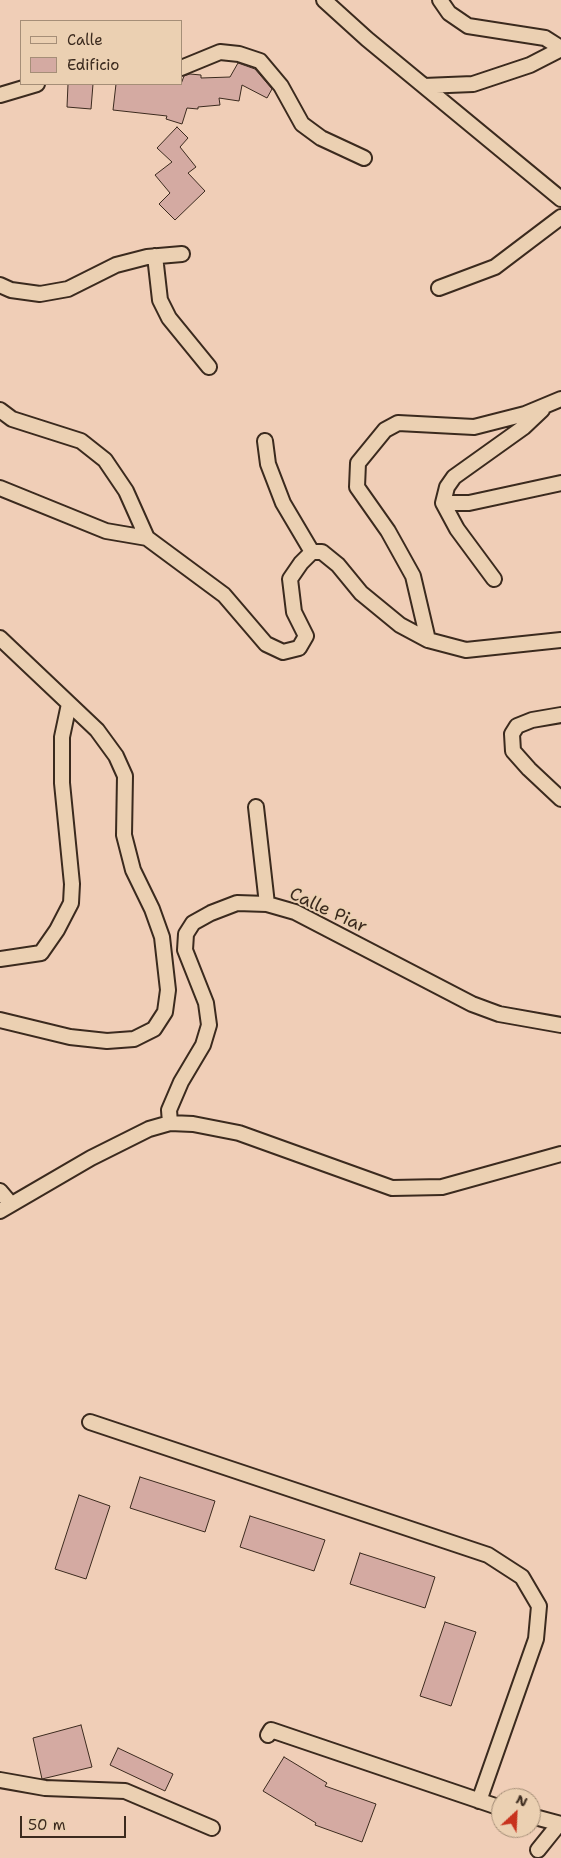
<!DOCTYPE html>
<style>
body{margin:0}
#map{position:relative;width:561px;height:1858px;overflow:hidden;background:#f0ceb7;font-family:"Shantell Sans",sans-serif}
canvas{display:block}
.legend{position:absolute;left:20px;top:20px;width:162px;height:65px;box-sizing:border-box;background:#ebd0b2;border:1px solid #a58e77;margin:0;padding:6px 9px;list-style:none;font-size:15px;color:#3b2a1e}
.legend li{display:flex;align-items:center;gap:10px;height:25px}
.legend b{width:25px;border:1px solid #a58e77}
.north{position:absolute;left:491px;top:1788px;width:50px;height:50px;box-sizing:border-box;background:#ebd0b2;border:1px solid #a58e77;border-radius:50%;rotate:25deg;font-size:14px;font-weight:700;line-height:20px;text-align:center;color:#3b2a1e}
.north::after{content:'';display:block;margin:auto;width:18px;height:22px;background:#c8321e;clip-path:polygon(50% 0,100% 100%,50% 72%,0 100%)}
.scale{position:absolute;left:20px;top:1816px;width:106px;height:22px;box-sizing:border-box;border:2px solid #3b2a1e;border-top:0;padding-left:6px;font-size:15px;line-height:18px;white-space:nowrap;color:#3b2a1e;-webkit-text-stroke:4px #ebd0b2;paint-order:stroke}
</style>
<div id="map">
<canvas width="561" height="1858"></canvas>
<ul class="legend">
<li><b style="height:6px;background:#ebd0b2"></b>Calle</li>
<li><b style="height:14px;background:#d4aaa2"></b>Edificio</li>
</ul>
<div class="north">N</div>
<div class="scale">50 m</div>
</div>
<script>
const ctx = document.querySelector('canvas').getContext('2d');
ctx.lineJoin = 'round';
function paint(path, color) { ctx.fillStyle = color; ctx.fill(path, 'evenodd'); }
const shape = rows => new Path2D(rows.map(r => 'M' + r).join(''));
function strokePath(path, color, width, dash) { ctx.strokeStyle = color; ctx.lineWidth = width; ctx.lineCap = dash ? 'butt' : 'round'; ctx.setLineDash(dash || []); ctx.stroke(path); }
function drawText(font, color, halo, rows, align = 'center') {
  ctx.font = font + ' "Shantell Sans",sans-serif'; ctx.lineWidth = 4; ctx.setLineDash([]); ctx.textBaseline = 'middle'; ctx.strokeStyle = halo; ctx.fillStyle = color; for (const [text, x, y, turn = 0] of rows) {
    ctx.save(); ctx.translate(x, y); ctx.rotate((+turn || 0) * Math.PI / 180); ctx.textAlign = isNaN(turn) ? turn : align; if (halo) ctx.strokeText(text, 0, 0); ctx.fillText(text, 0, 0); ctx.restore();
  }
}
const building = shape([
 [238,63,255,69,272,89,267,98,242,85,239,101,219,98,220,105,198,107,198,109,187,108,182,124,166,119,167,116,113,110,116,84,181,84,184,76,190,74,201,75,201,78,230,77,238,63],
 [68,84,93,84,91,109,67,107,68,84],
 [177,127,188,138,180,147,196,167,188,173,205,191,175,220,159,204,170,193,155,175,172,162,157,148,177,127],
 [140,1477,215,1501,205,1532,130,1508,140,1477],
 [79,1495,110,1506,86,1579,55,1569,79,1495],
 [250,1516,325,1540,314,1571,240,1547,250,1516],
 [360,1553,435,1577,425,1608,350,1584,360,1553],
 [445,1622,476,1632,451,1706,420,1696,445,1622],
 [81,1725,92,1767,42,1779,33,1738,81,1725],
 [118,1748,173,1774,165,1791,110,1765,118,1748],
 [284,1757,327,1783,325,1786,376,1804,362,1842,315,1825,316,1823,263,1791,284,1757]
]);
paint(building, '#d4aaa2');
strokePath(building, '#3b2a1e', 1);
const minor = shape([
 [324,0,367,39,561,199],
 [440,0,449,13,468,26,545,38,561,48],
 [181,68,220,52,239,54,260,61,281,86,302,124,321,138,364,158],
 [424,86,473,84,530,65,561,49],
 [0,95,37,84],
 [155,256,160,300,169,318,209,367],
 [0,285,11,290,40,294,68,289,116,265,147,257,182,254],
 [439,288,495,267,561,217],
 [0,410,12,419,81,441,105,460,126,491,147,538,106,531,0,488],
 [542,410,524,427,454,477,447,487,443,503,469,503,561,483],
 [265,441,268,464,283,503,312,552],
 [443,503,457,529,494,579],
 [147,538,224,595,266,644,283,652,299,648,306,636,294,612,290,579,301,563,312,552,322,552,338,565,361,593,400,625,428,640,413,576,388,531,357,487,358,463,385,430,398,423,474,427,525,414,561,399],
 [0,638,97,730,116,756,125,776,124,835,133,870,152,909,162,937,168,990,165,1012,154,1029,134,1039,107,1041,70,1037,0,1020],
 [428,640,466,650,561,640],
 [561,715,532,720,517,726,512,734,513,751,529,769,561,799],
 [256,807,267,904],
 [0,959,41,953,57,930,71,903,72,884,62,783,62,737,69,704],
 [170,1123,169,1110,181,1082,203,1045,209,1025,206,1003,185,950,186,934,193,923,211,913,237,903,267,904,295,912,472,1004,499,1014,561,1025],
 [0,1191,11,1204],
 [0,1211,91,1158,149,1129,170,1123,193,1124,239,1133,392,1188,442,1187,561,1154],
 [90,1422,488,1555,522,1577,539,1606,536,1639,479,1801],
 [268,1735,271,1730,501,1808],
 [0,1780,45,1788,125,1791,212,1828],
 [531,1816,561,1824],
 [538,1850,559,1824]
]);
strokePath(minor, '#3b2a1e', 18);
strokePath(minor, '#ebd0b2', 14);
drawText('18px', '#3b2a1e', '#ebd0b2', [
 ["Calle Piar",328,911,25]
]);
</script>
